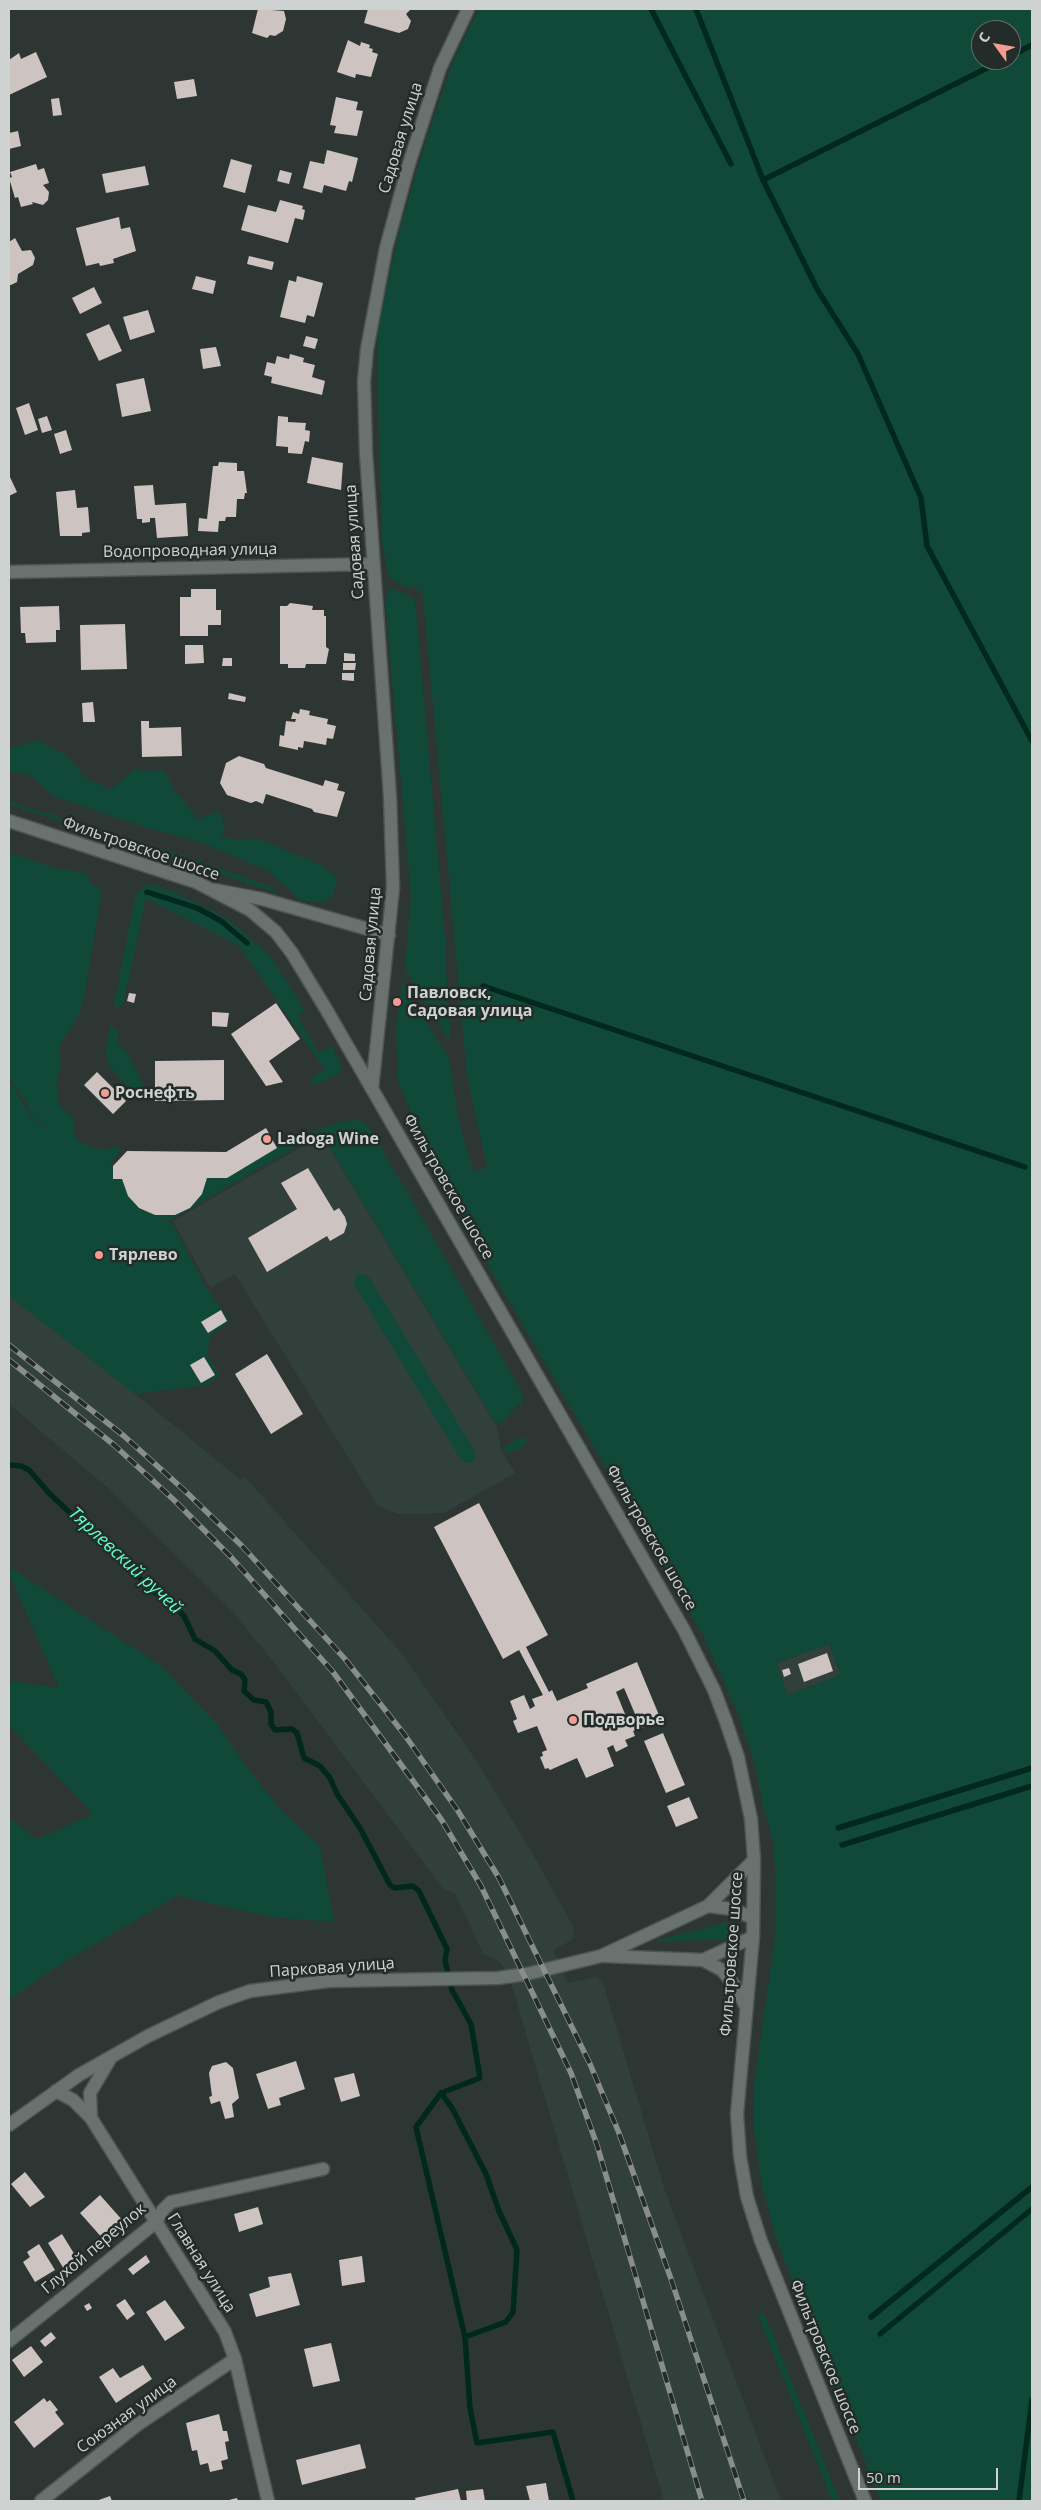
<!DOCTYPE html>
<meta charset="utf-8">
<style>
body{margin:0}
#map{position:relative;width:1041px;height:2510px;overflow:hidden;background:#2e3633;font-family:"Open Sans",sans-serif}
canvas{display:block}
.frame{position:absolute;inset:0;border:10px solid #ced3d1;pointer-events:none}
.north{position:absolute;left:971px;top:20px;width:50px;height:50px;box-sizing:border-box;background:#242c29;border:1px solid #686f6c;border-radius:50%;rotate:302deg;font-size:14px;font-weight:700;line-height:20px;text-align:center;color:#ced3d1}
.north::after{content:'';display:block;margin:auto;width:18px;height:22px;background:#f59c92;clip-path:polygon(50% 0,100% 100%,50% 72%,0 100%)}
.scale{position:absolute;left:858px;top:2468px;width:140px;height:22px;box-sizing:border-box;border:2px solid #ced3d1;border-top:0;padding-left:6px;font-size:15px;line-height:18px;white-space:nowrap;color:#ced3d1;-webkit-text-stroke:4px #242c29;paint-order:stroke}
</style>
<div id="map">
<canvas width="1041" height="2510"></canvas>
<div class="frame"></div>
<div class="north">С</div>
<div class="scale">50 m</div>
</div>
<script>
const ctx = document.querySelector('canvas').getContext('2d');
ctx.lineJoin = 'round';
function paint(path, color) { ctx.fillStyle = color; ctx.fill(path, 'evenodd'); }
const shape = rows => new Path2D(rows.map(r => 'M' + r).join(''));
function strokePath(path, color, width, dash) { ctx.strokeStyle = color; ctx.lineWidth = width; ctx.lineCap = dash ? 'butt' : 'round'; ctx.setLineDash(dash || []); ctx.stroke(path); }
function drawText(font, color, halo, rows, align = 'center') {
  ctx.font = font + ' "Open Sans",sans-serif'; ctx.lineWidth = 5; ctx.setLineDash([]); ctx.textBaseline = 'middle'; ctx.strokeStyle = halo; ctx.fillStyle = color; for (const [text, x, y, turn = 0] of rows) {
    ctx.save(); ctx.translate(x, y); ctx.rotate((+turn || 0) * Math.PI / 180); ctx.textAlign = isNaN(turn) ? turn : align; if (halo) ctx.strokeText(text, 0, 0); ctx.fillText(text, 0, 0); ctx.restore();
  }
}
paint(shape([
 [317,1138,326,1142,497,1427,501,1451,515,1473,444,1513,398,1514,378,1506,235,1274,210,1288,173,1221],
 [9,1296,107,1371,241,1480,245,1477,403,1655,475,1759,530,1849,574,1928,572,1940,553,1950,568,1983,596,1977,603,1983,664,2188,781,2501,664,2501,509,1976,500,1962,483,1953,455,1894,443,1889,277,1666,232,1611,108,1488,9,1404],
 [829,1644,841,1675,787,1695,777,1663]
]), '#31403a');
paint(shape([
 [479,9,1032,9,1032,2501,881,2501,776,2239,761,2182,753,2120,754,2086,775,1936,776,1886,773,1840,763,1807,755,1764,739,1716,703,1635,451,1201,449,1182,413,1118,398,1081,396,1033,402,982,449,1058,459,1122,474,1172,487,1167,467,1077,423,595,414,586,410,589,393,581,388,573,382,542,377,359,377,339,386,289,401,225,425,143,454,59],
 [981,30,1011,30,1011,60,981,60],
 [829,1644,841,1675,787,1695,777,1663],
 [392,588,410,596,415,601,445,937,447,941,445,948,450,1039,447,1038,405,969,411,896,385,597],
 [37,740,68,756,81,773,87,779,111,789,134,770,165,771,174,790,198,819,220,812,225,826,222,837,237,840,258,839,321,865,338,878,332,897,322,903,300,900,267,870,203,843,147,828,53,796,30,775,9,771,9,749],
 [9,801,196,860,272,887,280,894,9,804],
 [9,853,58,869,86,873,92,884,102,890,84,999,78,1017,59,1046,61,1062,56,1088,59,1093,57,1099,61,1107,70,1116,75,1117,73,1130,78,1141,94,1148,108,1149,117,1147,122,1150,110,1163,122,1179,128,1196,139,1208,155,1215,175,1215,190,1208,202,1194,207,1178,227,1178,281,1145,283,1148,312,1132,339,1122,358,1120,365,1124,370,1128,523,1394,522,1407,518,1404,505,1420,497,1424,493,1419,326,1141,321,1137,311,1138,171,1220,154,1221,171,1221,207,1289,230,1322,211,1335,207,1354,220,1376,205,1385,135,1394,9,1296,9,1081,31,1117,59,1141,32,1116,26,1102,9,1078],
 [149,884,172,891,228,919,271,957,305,1011,298,1016,319,1053,332,1046,342,1067,338,1074,312,1086,311,1078,325,1070,239,946,146,898,124,1001,119,1007,114,1006,135,896,137,892],
 [110,1026,115,1027,118,1033,117,1041,128,1054,144,1086,149,1087,149,1099,130,1089,108,1064,106,1052],
 [358,1274,364,1274,369,1277,474,1450,476,1455,472,1462,466,1463,461,1460,355,1286,354,1280],
 [522,1437,527,1440,525,1445,509,1453,503,1451,506,1446],
 [9,1567,160,1665,218,1725,246,1766,280,1809,320,1846,334,1922,271,1917,177,1896,56,1967,9,2000,9,1818,37,1839,93,1814,9,1725,9,1681,59,1688,9,1573],
 [723,1923,730,1923,734,1928,733,1934,728,1939,650,1942],
 [764,2313,840,2501,832,2501,758,2315]
]), '#104938');
strokePath(shape([
 [651,9,731,164],
 [696,9,763,180,817,289,858,354,921,498,927,546,1032,741],
 [1011,56,1032,45],
 [763,180,1003,60],
 [147,892,197,908,221,921,247,943],
 [483,986,1025,1167],
 [9,1465,21,1466,29,1470,49,1493,91,1533,112,1547,127,1566,154,1592,168,1599,184,1616,195,1639,215,1651,232,1670,241,1674,245,1680,244,1691,254,1700,266,1702,271,1712,271,1724,275,1730,292,1729,297,1733,304,1758,320,1766,330,1778,337,1794,360,1828,390,1885,395,1888,413,1886,419,1891,447,1949,445,1960,452,1990,471,2024,480,2078,441,2093,452,2108,486,2174,499,2211,517,2250,513,2312,506,2322,465,2337,470,2408,477,2443,553,2432,573,2501],
 [838,1828,1032,1768],
 [842,1845,1032,1786],
 [441,2093,416,2127,465,2337],
 [871,2317,1032,2187],
 [880,2334,1032,2209],
 [1019,2501,1032,2400]
]), '#01281d', 5.5);
paint(shape([
 [258,9,284,11,286,19,283,31,275,36,270,35,267,38,252,33],
 [368,9,411,9,406,14,411,21,408,29,399,33,364,23],
 [348,40,360,46,361,42,370,45,369,48,373,49,372,52,378,54,371,77,356,74,355,78,337,72],
 [36,52,47,77,9,95,9,60,19,53,21,59],
 [194,79,197,96,177,99,174,82],
 [336,97,358,102,356,110,363,111,357,136,334,133,336,126,330,125],
 [59,98,62,115,53,116,51,99],
 [18,131,21,146,9,149,9,133],
 [327,150,358,158,352,182,349,181,346,191,324,185,322,193,303,188,310,161,324,164],
 [231,159,252,165,245,193,223,187],
 [36,164,38,170,44,168,49,183,43,185,49,192,48,200,43,205,32,202,33,204,21,207,18,197,15,198,9,178,12,177,10,172],
 [145,166,149,185,106,193,102,174],
 [280,170,292,173,289,184,277,181],
 [280,200,303,206,302,209,305,210,303,220,295,218,288,243,241,230,248,205,276,212],
 [119,217,121,229,130,227,136,251,113,259,114,263,100,266,99,263,86,266,76,228],
 [15,238,22,251,31,250,35,258,33,265,18,274,17,282,11,285,9,285,9,242],
 [249,256,274,262,272,270,247,264],
 [196,276,216,281,213,294,192,289],
 [297,276,323,283,314,317,307,315,305,323,280,317,289,280,296,282],
 [94,287,102,303,80,314,72,298],
 [148,310,155,332,130,340,123,317],
 [109,324,122,351,99,361,86,334],
 [306,336,318,339,315,349,303,346],
 [216,347,221,366,203,369,200,349],
 [290,354,304,358,303,362,315,365,312,377,325,381,322,395,271,383,272,377,264,375,267,362,275,364,277,356,289,359],
 [144,378,151,411,122,417,116,384],
 [29,403,38,430,25,435,16,408],
 [47,416,52,430,42,433,38,419],
 [278,416,288,417,288,422,306,423,305,430,310,431,309,442,305,441,302,454,288,453,288,447,276,446],
 [66,430,72,450,60,454,54,434],
 [312,457,343,463,341,490,307,483],
 [219,462,237,463,237,471,244,471,247,493,245,493,244,499,237,499,236,517,226,517,225,521,219,521,218,532,198,531,199,518,207,519,213,466,218,466],
 [9,475,17,492,9,496],
 [153,485,155,505,186,503,188,536,157,538,155,518,150,518,150,522,142,523,142,519,137,519,134,486],
 [75,490,77,508,88,507,90,532,82,533,82,536,60,536,56,492],
 [191,589,216,589,216,610,221,610,221,625,208,625,208,636,180,636,180,597,191,597],
 [290,603,313,606,312,610,324,610,324,616,326,616,326,647,329,649,326,664,306,664,305,668,288,668,288,664,280,664,280,606,287,606],
 [59,606,60,630,56,630,56,642,26,643,25,633,21,633,20,607],
 [125,624,127,669,81,670,80,625],
 [185,645,203,645,204,663,185,664],
 [344,653,355,654,355,661,344,661],
 [223,658,232,658,232,666,222,666],
 [343,663,356,663,355,670,343,670],
 [342,673,354,673,354,681,342,680],
 [229,693,246,697,245,702,228,699],
 [93,702,95,722,83,722,82,703],
 [300,709,310,711,309,715,328,719,327,724,336,726,333,739,327,738,326,745,304,741,303,748,298,747,298,750,279,746,280,735,284,736,286,721,295,722,296,719,291,719,293,712,299,714],
 [141,721,149,721,149,728,181,727,182,756,142,757],
 [239,756,264,764,266,768,323,786,325,780,339,784,337,790,345,792,337,817,314,812,312,809,266,794,263,804,256,801,251,803,227,795,220,783,226,763],
 [129,993,136,994,134,1003,127,1001],
 [276,1003,300,1039,269,1061,283,1082,266,1086,231,1034],
 [212,1012,229,1013,227,1027,212,1026],
 [224,1060,224,1100,155,1101,155,1061],
 [97,1072,126,1101,113,1114,84,1085],
 [266,1128,277,1148,227,1178,207,1178,202,1194,190,1208,175,1215,155,1215,139,1208,128,1196,122,1179,113,1179,113,1166,127,1151,226,1152],
 [308,1168,334,1211,339,1208,345,1217,347,1224,344,1233,330,1241,327,1236,267,1272,248,1238,297,1209,281,1183],
 [221,1310,227,1321,208,1333,201,1322],
 [267,1354,303,1414,271,1434,235,1374],
 [204,1357,215,1375,201,1383,190,1365],
 [479,1503,548,1635,526,1647,549,1692,552,1690,557,1701,588,1688,586,1684,637,1662,661,1720,641,1728,624,1688,616,1692,627,1719,630,1717,636,1730,633,1731,635,1736,625,1740,628,1746,616,1752,613,1745,607,1748,614,1766,586,1778,577,1758,550,1770,548,1768,545,1769,540,1757,543,1756,542,1752,547,1750,537,1726,518,1733,513,1721,517,1719,510,1701,524,1695,530,1709,535,1706,532,1699,543,1695,519,1650,503,1659,434,1527],
 [827,1653,833,1671,804,1682,798,1664],
 [789,1668,791,1674,784,1677,782,1670],
 [663,1733,685,1785,666,1793,644,1741],
 [689,1797,698,1818,676,1827,667,1806],
 [296,2061,305,2089,279,2098,281,2105,268,2109,256,2074],
 [226,2062,233,2068,239,2098,232,2104,234,2117,225,2119,220,2101,211,2104,209,2097,212,2096,209,2073,212,2066],
 [354,2073,360,2096,341,2102,334,2078],
 [25,2172,45,2197,30,2207,11,2184],
 [100,2195,124,2222,104,2240,80,2213],
 [258,2207,263,2224,239,2232,234,2214],
 [62,2234,78,2260,64,2269,48,2243],
 [39,2244,55,2270,35,2282,23,2262,30,2257,27,2252],
 [146,2255,150,2262,133,2275,128,2269],
 [362,2256,365,2282,342,2286,339,2260],
 [291,2273,300,2305,256,2317,249,2294,270,2287,268,2277],
 [125,2299,135,2314,127,2320,116,2305],
 [165,2300,185,2328,165,2341,146,2312],
 [89,2303,92,2308,87,2311,84,2306],
 [51,2332,56,2338,45,2347,40,2341],
 [331,2343,340,2381,313,2387,304,2349],
 [31,2346,43,2362,24,2377,12,2360],
 [143,2365,152,2379,116,2403,99,2377,113,2368,120,2378],
 [44,2398,47,2402,50,2400,58,2410,55,2412,64,2424,34,2448,14,2422],
 [219,2414,223,2431,227,2431,229,2441,225,2442,228,2459,221,2461,223,2469,210,2472,208,2463,200,2465,197,2450,192,2451,186,2423],
 [360,2444,366,2468,302,2485,296,2460],
 [546,2483,549,2501,530,2501,526,2486],
 [458,2489,461,2501,416,2501,415,2498],
 [483,2489,485,2501,467,2501,466,2491],
 [110,2496,112,2501,96,2501],
 [237,2498,238,2501,225,2501]
]), '#cdc3c1');
const pedestrian = shape([
 [9,2341,59,2301]
]);
const minor = shape([
 [9,572,372,564],
 [215,890,262,899,389,935],
 [372,1089,393,888,390,797,366,453,364,381,367,349,386,248,408,167,440,68,468,9],
 [59,2301,156,2222,163,2210,171,2202,323,2169],
 [41,2501,137,2425,235,2359]
]);
const secondary = shape([
 [9,821,196,882,250,910,276,932,292,953,326,1009,684,1630,714,1690,725,1719,738,1757,751,1819,754,1860,753,1937,737,2114,740,2156,747,2197,761,2241,865,2501],
 [708,1906,754,1860],
 [604,1956,703,1960,722,1970,738,1990,745,2005],
 [703,1960,753,1937],
 [110,2059,90,2093,91,2118,225,2332,235,2359,268,2501],
 [56,2091,73,2100,91,2118],
 [9,2125,79,2075,148,2036,219,2002,250,1991,329,1981,498,1978,527,1974,601,1956,708,1906,732,1909,753,1918]
]);
strokePath(pedestrian, '#4d5451', 15);
strokePath(minor, '#4d5451', 15);
strokePath(secondary, '#4d5451', 15);
strokePath(pedestrian, '#69726e', 12);
strokePath(minor, '#69726e', 12);
strokePath(secondary, '#69726e', 12);
const rail = shape([
 [9,1345,124,1436,184,1490,242,1546,345,1659,404,1734,458,1811,499,1878,590,2064,619,2133,671,2279,744,2501],
 [9,1360,114,1445,174,1500,231,1557,333,1672,441,1819,481,1886,571,2073,597,2145,702,2501]
]);
strokePath(rail, '#888e8c', 5.5);
strokePath(rail, '#242c29', 4, [11]);
for (const [x, y, r, color] of [
 [397,1002,5,"#f59c92"],
 [105,1093,5,"#f59c92"],
 [267,1139,5,"#f59c92"],
 [99,1255,5,"#f59c92"],
 [573,1720,5,"#f59c92"]
]) { const dot = new Path2D(); dot.arc(x, y, r, 0, 2 * Math.PI); ctx.fillStyle = color; ctx.fill(dot); strokePath(dot, '#242c29', 2); }
drawText('16px', '#ced3d1', '#242c29', [
 ["Садовая улица",401,138,-73],
 ["Садовая улица",355,542,-94],
 ["Водопроводная улица",190,551,-1],
 ["Фильтровское шоссе",141,849,19],
 ["Садовая улица",371,944,-85],
 ["Фильтровское шоссе",448,1187,60],
 ["Фильтровское шоссе",651,1538,60],
 ["Фильтровское шоссе",732,1954,-86],
 ["Парковая улица",332,1968,-4],
 ["Глухой переулок",94,2249,-40],
 ["Главная улица",201,2263,58],
 ["Фильтровское шоссе",825,2357,68],
 ["Союзная улица",127,2415,-36]
]);
drawText('bold 16px', '#ced3d1', '#242c29', [
 ["Павловск,",407,993],
 ["Садовая улица",407,1011],
 ["Роснефть",115,1093],
 ["Ladoga Wine",277,1139],
 ["Тярлево",109,1255],
 ["Подворье",583,1720]
], 'left');
drawText('italic 18px', '#61ffcf', '#242c29', [
 ["Тярлевский ручей",125,1561,43]
]);
</script>
